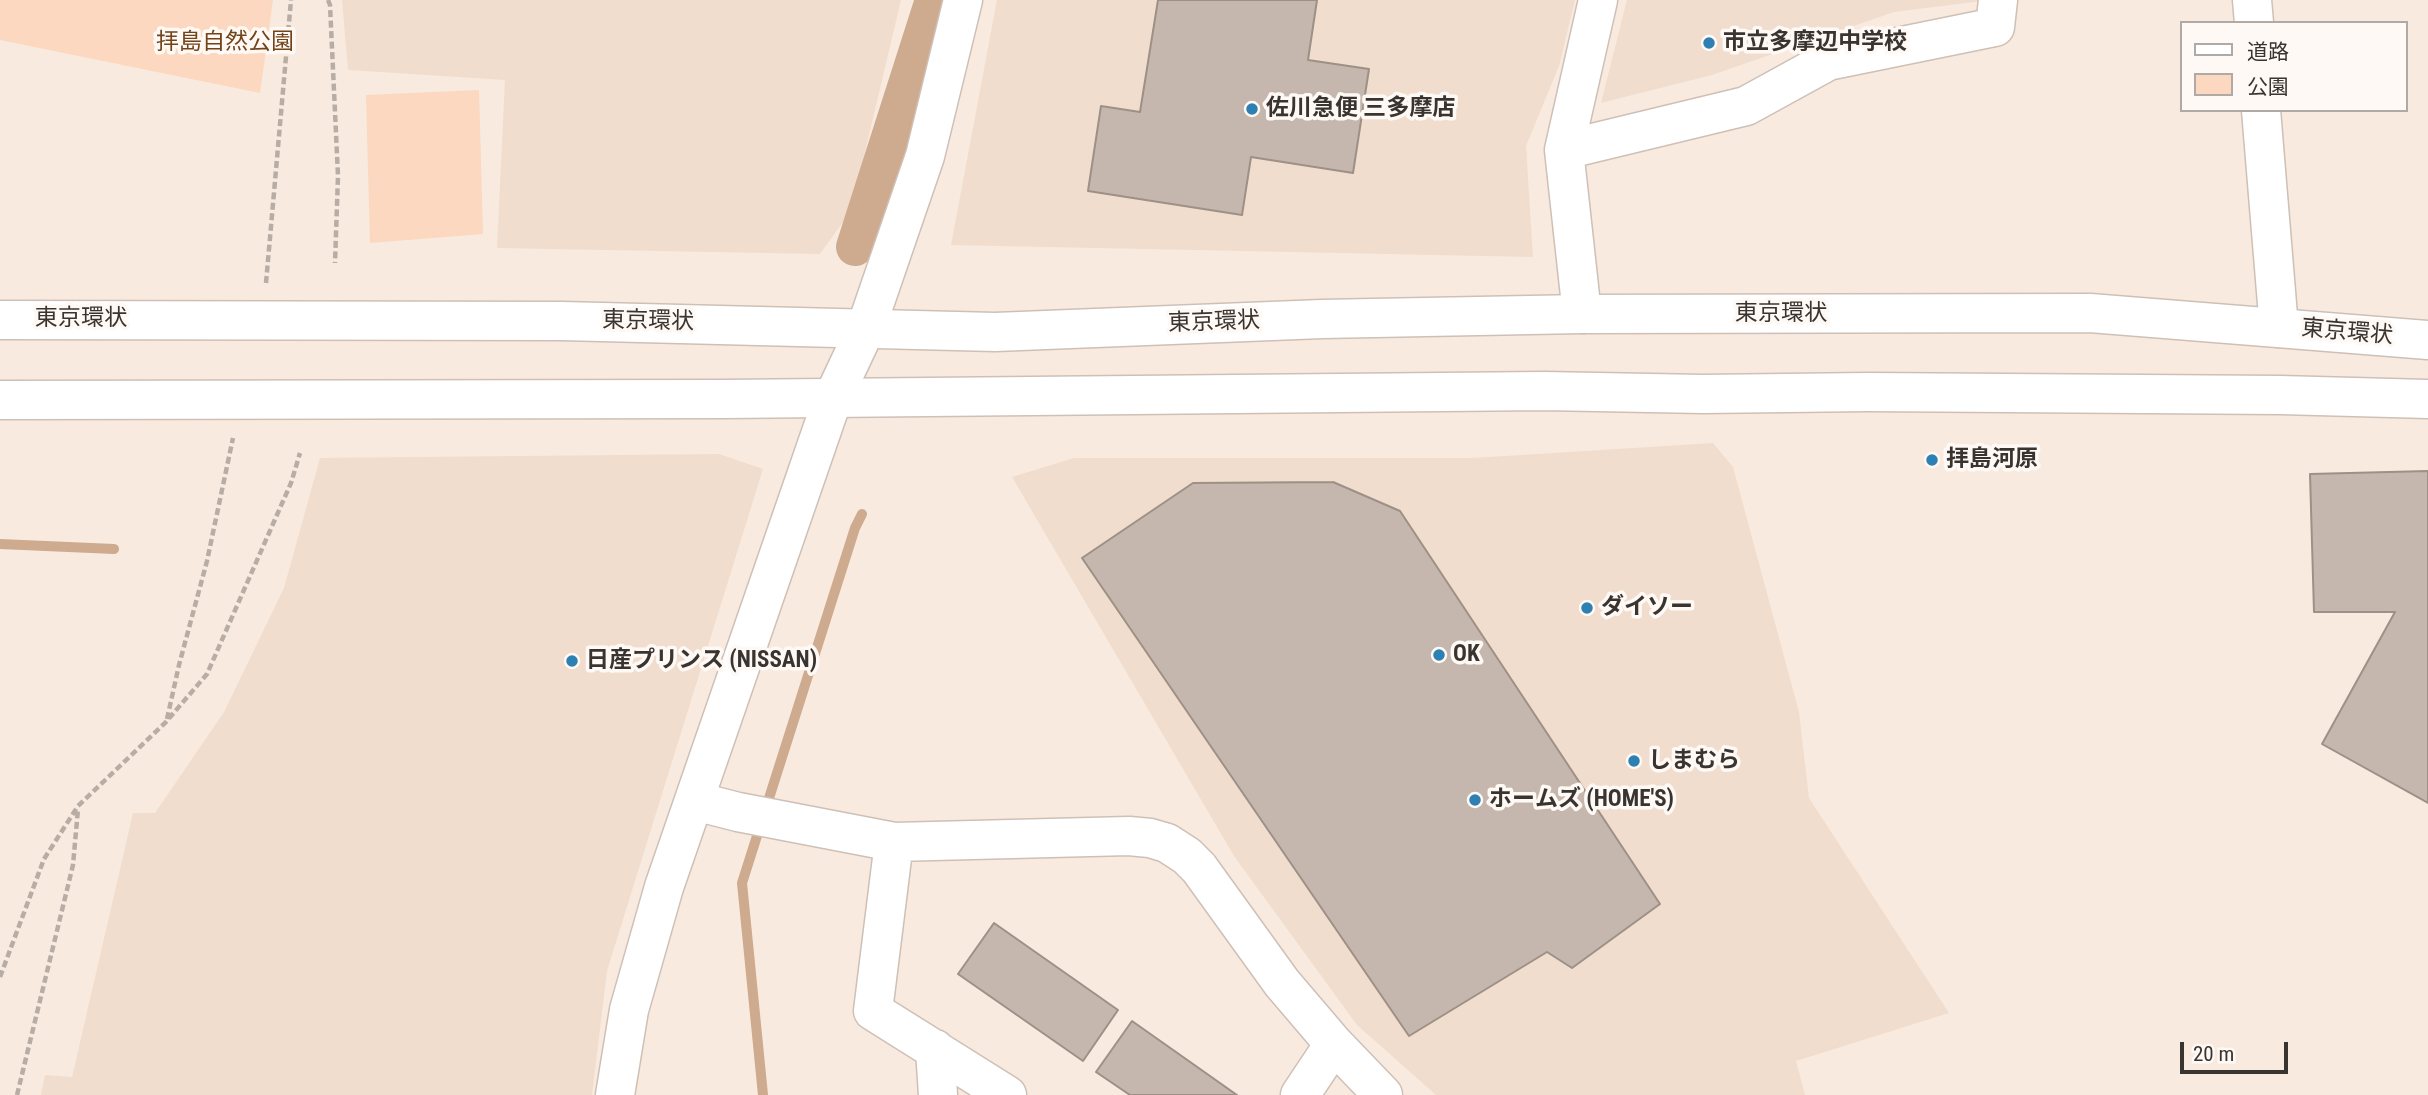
<!DOCTYPE html>
<meta charset="utf-8">
<style>
body{margin:0}
#map{position:relative;width:2428px;height:1095px;overflow:hidden;background:#f8eadf;font-family:"Roboto Condensed","Noto Sans JP",sans-serif}
canvas{display:block}
.legend{position:absolute;left:2180px;top:21px;width:228px;height:91px;box-sizing:border-box;background:#fff9f5;border:2px solid #b0aaa6;margin:0;padding:9px 12px;list-style:none;font-size:21px;color:#393430}
.legend li{display:flex;align-items:center;gap:14px;height:35px}
.legend b{width:35px;border:2px solid #b0aaa6}
.scale{position:absolute;left:2180px;top:1042px;width:108px;height:32px;box-sizing:border-box;border:4px solid #393430;border-top:0;padding-left:9px;font-size:21px;line-height:24px;white-space:nowrap;color:#393430;-webkit-text-stroke:5px #fff9f5;paint-order:stroke}
</style>
<div id="map">
<canvas width="2428" height="1095"></canvas>
<ul class="legend">
<li><b style="height:9px;background:#fff"></b>道路</li>
<li><b style="height:19px;background:#fbd8bf"></b>公園</li>
</ul>
<div class="scale">20 m</div>
</div>
<script>
const ctx = document.querySelector('canvas').getContext('2d');
ctx.lineJoin = 'round';
function paint(path, color) { ctx.fillStyle = color; ctx.fill(path, 'evenodd'); }
const shape = rows => new Path2D(rows.map(r => 'M' + r).join(''));
function strokePath(path, color, width, dash) { ctx.strokeStyle = color; ctx.lineWidth = width; ctx.lineCap = dash ? 'butt' : 'round'; ctx.setLineDash(dash || []); ctx.stroke(path); }
function drawText(font, color, halo, rows, align = 'center') {
  ctx.font = font + ' "Roboto Condensed","Noto Sans JP",sans-serif'; ctx.lineWidth = 7; ctx.setLineDash([]); ctx.textBaseline = 'middle'; ctx.strokeStyle = halo; ctx.fillStyle = color; for (const [text, x, y, turn = 0] of rows) {
    ctx.save(); ctx.translate(x, y); ctx.rotate((+turn || 0) * Math.PI / 180); ctx.textAlign = isNaN(turn) ? turn : align; if (halo) ctx.strokeText(text, 0, 0); ctx.fillText(text, 0, 0); ctx.restore();
  }
}
paint(shape([
 [342,0,901,0,851,211,820,254,497,248,505,80,348,70],
 [997,0,1575,0,1559,66,1526,146,1533,257,951,245],
 [1627,0,1990,0,1894,12,1712,75,1601,103],
 [1713,443,1733,467,1799,712,1809,798,1949,1013,1796,1061,1805,1095,1436,1095,1357,1025,1234,856,1012,477,1074,458,1473,458],
 [719,454,763,469,607,971,592,1095,41,1095,45,1075,72,1077,133,813,155,813,224,712,284,588,320,458]
]), '#f1ddcd');
paint(shape([
 [0,0,273,0,260,93,0,40],
 [479,90,483,234,370,243,366,95]
]), '#fbd8bf');
strokePath(shape([
 [0,544,114,549],
 [763,1095,742,883,855,528,862,514]
]), '#ceaa8f', 10);
strokePath(shape([
 [855,247,934,0]
]), '#ceaa8f', 38);
const building = shape([
 [1158,0,1317,0,1308,60,1369,69,1353,173,1251,157,1242,215,1088,191,1101,106,1140,112,1158,0],
 [2428,471,2428,803,2322,744,2395,612,2314,612,2310,474,2428,471],
 [1333,482,1400,511,1660,904,1572,968,1547,952,1409,1036,1082,558,1193,483,1333,482],
 [994,923,1118,1010,1083,1061,958,974,994,923],
 [1132,1021,1237,1095,1130,1095,1096,1072,1132,1021]
]);
paint(building, '#c5b7ad');
strokePath(building, '#9d9086', 2);
const minor = shape([
 [2252,0,2254,23],
 [2261,110,2279,328],
 [1564,150,1746,106,1828,61,1995,27,1998,0],
 [1582,314,1564,150,1598,0],
 [695,801,738,812,894,842,1129,836,1150,838,1167,843,1187,856,1199,868,1282,983,1334,1044,1383,1095],
 [894,842,873,1011,1007,1095],
 [935,1049,938,1095],
 [615,1095,629,1010,664,887,833,398,866,328,925,156,963,0],
 [1300,1095,1334,1044]
]);
const highway = shape([
 [0,320,562,321,995,332,1322,319,1582,314,2090,313,2428,340],
 [0,400,724,399,1544,391,1703,394,1868,392,2280,395,2428,399]
]);
strokePath(minor, '#cec0b6', 41);
strokePath(highway, '#cec0b6', 41);
strokePath(shape([
 [328,0,330,5,338,176,335,263],
 [266,283,291,0],
 [167,719,179,665,207,561,233,438],
 [0,977,44,859,78,806,166,722,207,674,291,483,300,453],
 [17,1095,73,865,78,809]
]), '#b8ada5', 4.5, [7, 3.5]);
strokePath(minor, '#fff', 38);
strokePath(highway, '#fff', 38);
for (const [x, y, r, color] of [
 [1709,43,7,"#2d80b1"],
 [1252,109,7,"#2d80b1"],
 [1932,460,7,"#2d80b1"],
 [1587,608,7,"#2d80b1"],
 [1439,655,7,"#2d80b1"],
 [572,661,7,"#2d80b1"],
 [1634,761,7,"#2d80b1"],
 [1475,800,7,"#2d80b1"]
]) { const dot = new Path2D(); dot.arc(x, y, r, 0, 2 * Math.PI); ctx.fillStyle = color; ctx.fill(dot); strokePath(dot, '#fff9f5', 2.5); }
drawText('23px', '#734419', '#fff9f5', [
 ["拝島自然公園",225,43]
]);
drawText('bold 23px', '#393430', '#fff9f5', [
 ["市立多摩辺中学校",1723,43],
 ["佐川急便 三多摩店",1266,109],
 ["拝島河原",1946,460],
 ["ダイソー",1601,608],
 ["OK",1453,655],
 ["日産プリンス (NISSAN)",586,661],
 ["しまむら",1648,761],
 ["ホームズ (HOME'S)",1489,800]
], 'left');
drawText('23px', '#393430', '#fff9f5', [
 ["東京環状",1781,314],
 ["東京環状",81,319],
 ["東京環状",648,322,1],
 ["東京環状",1214,323,-2],
 ["東京環状",2347,333,5]
]);
</script>
